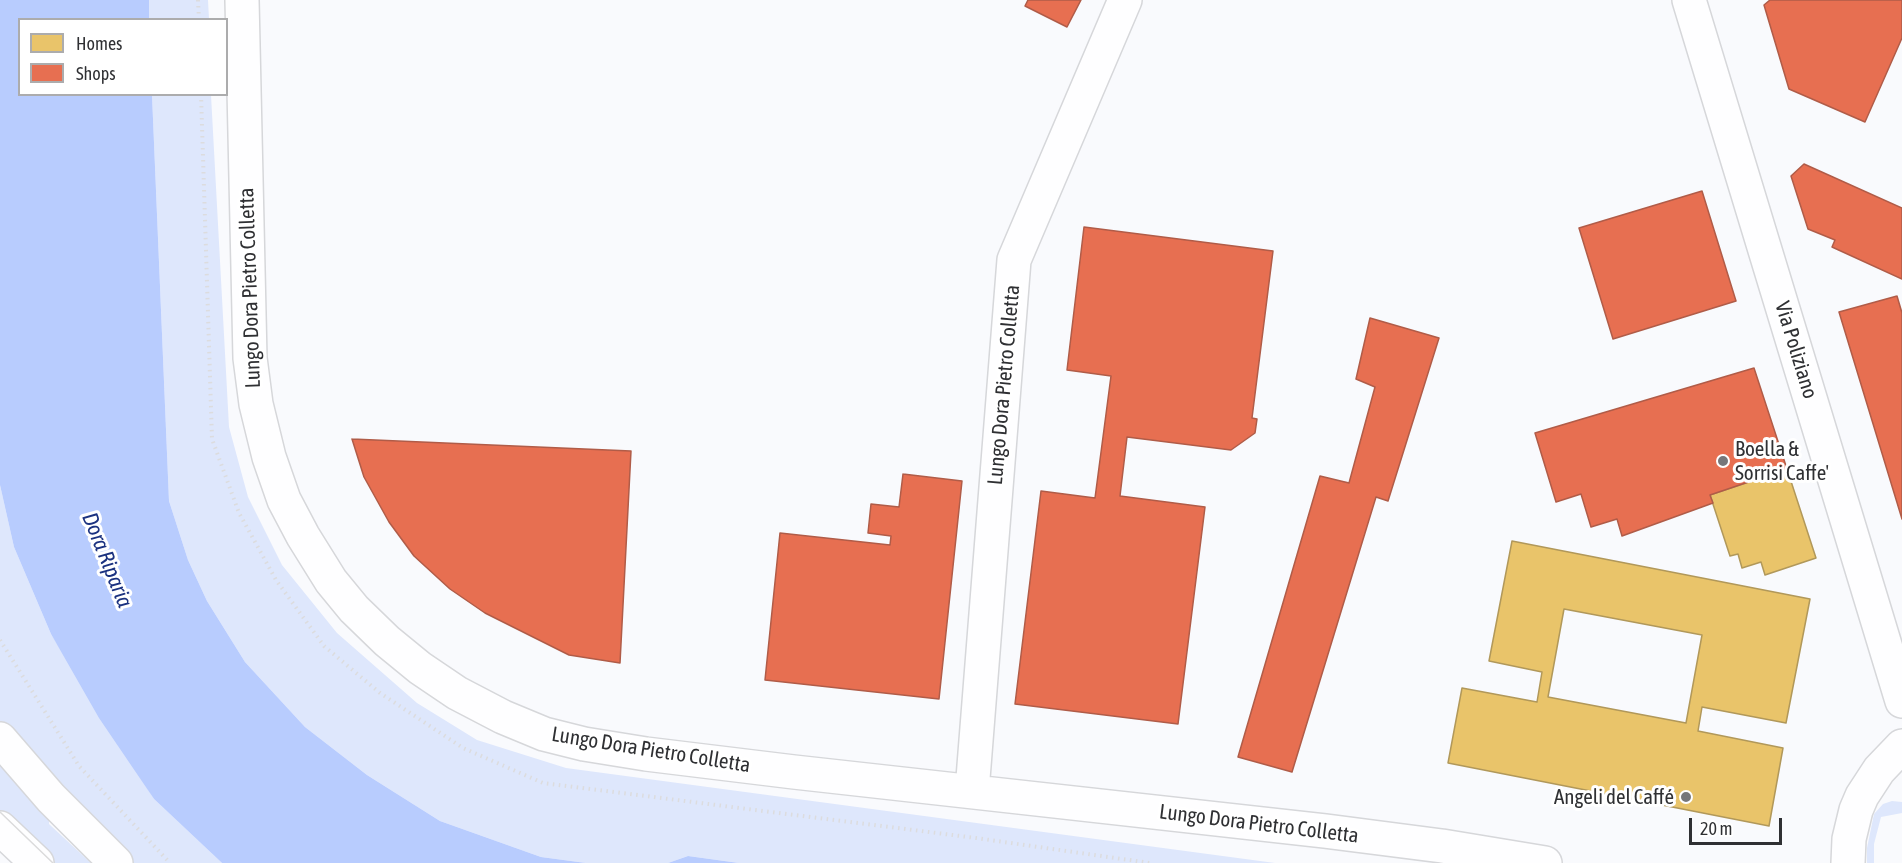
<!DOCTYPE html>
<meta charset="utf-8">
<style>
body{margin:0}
#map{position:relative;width:1902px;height:863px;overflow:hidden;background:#f9fafd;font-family:"Asap Condensed",sans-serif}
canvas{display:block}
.legend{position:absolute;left:18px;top:18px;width:210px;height:78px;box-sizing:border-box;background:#fff;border:2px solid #acacad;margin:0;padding:8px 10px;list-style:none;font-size:18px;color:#2f3033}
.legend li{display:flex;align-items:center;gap:12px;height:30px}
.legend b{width:30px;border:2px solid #acacad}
.scale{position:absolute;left:1689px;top:818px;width:93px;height:27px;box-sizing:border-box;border:3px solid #2f3033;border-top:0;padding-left:8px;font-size:18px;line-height:21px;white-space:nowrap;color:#2f3033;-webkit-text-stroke:4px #fff;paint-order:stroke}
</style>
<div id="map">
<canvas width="1902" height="863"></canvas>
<ul class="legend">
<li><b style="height:16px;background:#e9c46a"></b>Homes</li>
<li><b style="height:16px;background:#e76f51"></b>Shops</li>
</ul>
<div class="scale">20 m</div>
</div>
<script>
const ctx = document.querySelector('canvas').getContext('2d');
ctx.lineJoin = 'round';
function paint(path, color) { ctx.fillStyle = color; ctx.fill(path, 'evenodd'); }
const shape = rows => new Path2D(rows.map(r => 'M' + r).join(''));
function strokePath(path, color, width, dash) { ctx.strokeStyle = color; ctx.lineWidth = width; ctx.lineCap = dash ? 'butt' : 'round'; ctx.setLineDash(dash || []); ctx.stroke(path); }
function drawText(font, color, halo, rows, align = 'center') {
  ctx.font = font + ' "Asap Condensed",sans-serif'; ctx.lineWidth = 6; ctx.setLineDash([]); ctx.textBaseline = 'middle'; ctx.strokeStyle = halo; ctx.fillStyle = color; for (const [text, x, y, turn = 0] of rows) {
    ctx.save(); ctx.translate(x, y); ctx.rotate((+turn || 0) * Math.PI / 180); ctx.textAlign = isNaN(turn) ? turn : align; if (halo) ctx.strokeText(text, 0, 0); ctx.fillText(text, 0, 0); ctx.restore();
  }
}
paint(shape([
 [149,0,208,0,209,19,149,19],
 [152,95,211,95,229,427,248,497,282,565,337,633,417,703,477,740,566,768,1275,863,739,863,688,856,668,863,586,863,541,857,440,821,367,775,305,727,245,662,207,601,188,560,169,501],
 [0,485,14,547,51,634,154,799,222,863,121,863,50,798,49,824,91,863,53,863,0,812],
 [1892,801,1902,802,1902,813,1881,817,1874,844,1874,863,1867,863,1867,848,1874,814,1883,804]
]), '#dee7fc');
paint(shape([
 [0,0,149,0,149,19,20,20,20,94,152,95,169,501,188,560,207,601,245,662,305,727,367,775,440,821,541,857,586,863,222,863,154,799,99,718,51,634,14,547,0,485],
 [688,856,739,863,668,863]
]), '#b8ccfe');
const homes = shape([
 [1787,469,1816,558,1765,575,1761,562,1742,568,1738,554,1730,556,1710,495,1787,469],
 [1512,541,1810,599,1786,723,1702,707,1698,731,1783,748,1769,826,1448,763,1462,688,1537,702,1542,672,1489,661,1512,541],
 [1564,609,1702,635,1686,723,1548,697,1564,609]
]);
paint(homes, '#e9c46a');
strokePath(homes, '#b1985a', 1.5);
const shops = shape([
 [1028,0,1081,0,1067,27,1025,6,1028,0],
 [1770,0,1902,0,1902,38,1865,122,1789,89,1764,5,1770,0],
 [1804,164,1902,208,1902,279,1832,247,1835,240,1808,229,1791,176,1804,164],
 [1702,191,1736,301,1613,339,1579,228,1702,191],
 [1084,227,1273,251,1252,418,1257,419,1255,433,1231,450,1127,437,1120,496,1205,507,1178,724,1015,704,1041,491,1095,498,1111,376,1067,370,1084,227],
 [1897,296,1902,313,1902,519,1839,312,1897,296],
 [1370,318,1439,338,1388,501,1376,497,1292,772,1238,757,1320,476,1349,483,1375,387,1356,379,1370,318],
 [1754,368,1787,469,1710,495,1713,503,1622,536,1617,519,1591,527,1581,494,1556,502,1535,433,1754,368],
 [352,439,631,451,620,663,569,655,485,613,450,589,414,556,389,522,364,477,352,439],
 [903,474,962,481,939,699,765,680,780,533,890,545,891,536,868,533,871,504,899,507,903,474]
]);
paint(shops, '#e76f51');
strokePath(shops, '#b05c48', 1.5);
const minor = shape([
 [242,0,250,358,256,404,269,457,284,500,303,536,331,581,354,609,387,641,420,668,457,693,503,717,544,734,584,744,646,754,794,772,1325,831,1442,846,1545,863],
 [1689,0,1902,701],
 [0,739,51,798,116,863],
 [972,791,1014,260,1125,0],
 [1848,863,1849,839,1856,810,1862,796,1879,770,1902,746]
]);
const major = shape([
 [0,828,37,863]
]);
strokePath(minor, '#d6d7da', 36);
strokePath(major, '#d6d7da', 36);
strokePath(shape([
 [198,0,199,20],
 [201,94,212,439,239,513,276,580,324,646,380,693,463,748,543,783,976,838,1150,863],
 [0,640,79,766,170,863]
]), '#dcdcde', 4, [1.5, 4.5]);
strokePath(minor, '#fefeff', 33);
strokePath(major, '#fefeff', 33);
strokePath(shape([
 [0,812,53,863]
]), '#dbdbdc', 1.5);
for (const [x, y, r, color] of [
 [1723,461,6,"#76777a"],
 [1686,797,6,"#76777a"]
]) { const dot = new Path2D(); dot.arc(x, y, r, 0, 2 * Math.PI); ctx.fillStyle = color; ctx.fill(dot); strokePath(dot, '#fff', 2); }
drawText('21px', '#2f3033', '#fff', [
 ["Lungo Dora Pietro Colletta",250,288,-92],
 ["Via Poliziano",1796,350,73],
 ["Lungo Dora Pietro Colletta",1004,385,-85],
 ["Lungo Dora Pietro Colletta",651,750,9],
 ["Lungo Dora Pietro Colletta",1259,824,7]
]);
drawText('21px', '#2f3033', '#fff', [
 ["Boella &",1735,449],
 ["Sorrisi Caffe'",1735,473],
 ["Angeli del Caffé",1674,797,"right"]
], 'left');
drawText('italic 22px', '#1b3280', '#fff', [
 ["Dora Riparia",107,560,68]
]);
</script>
